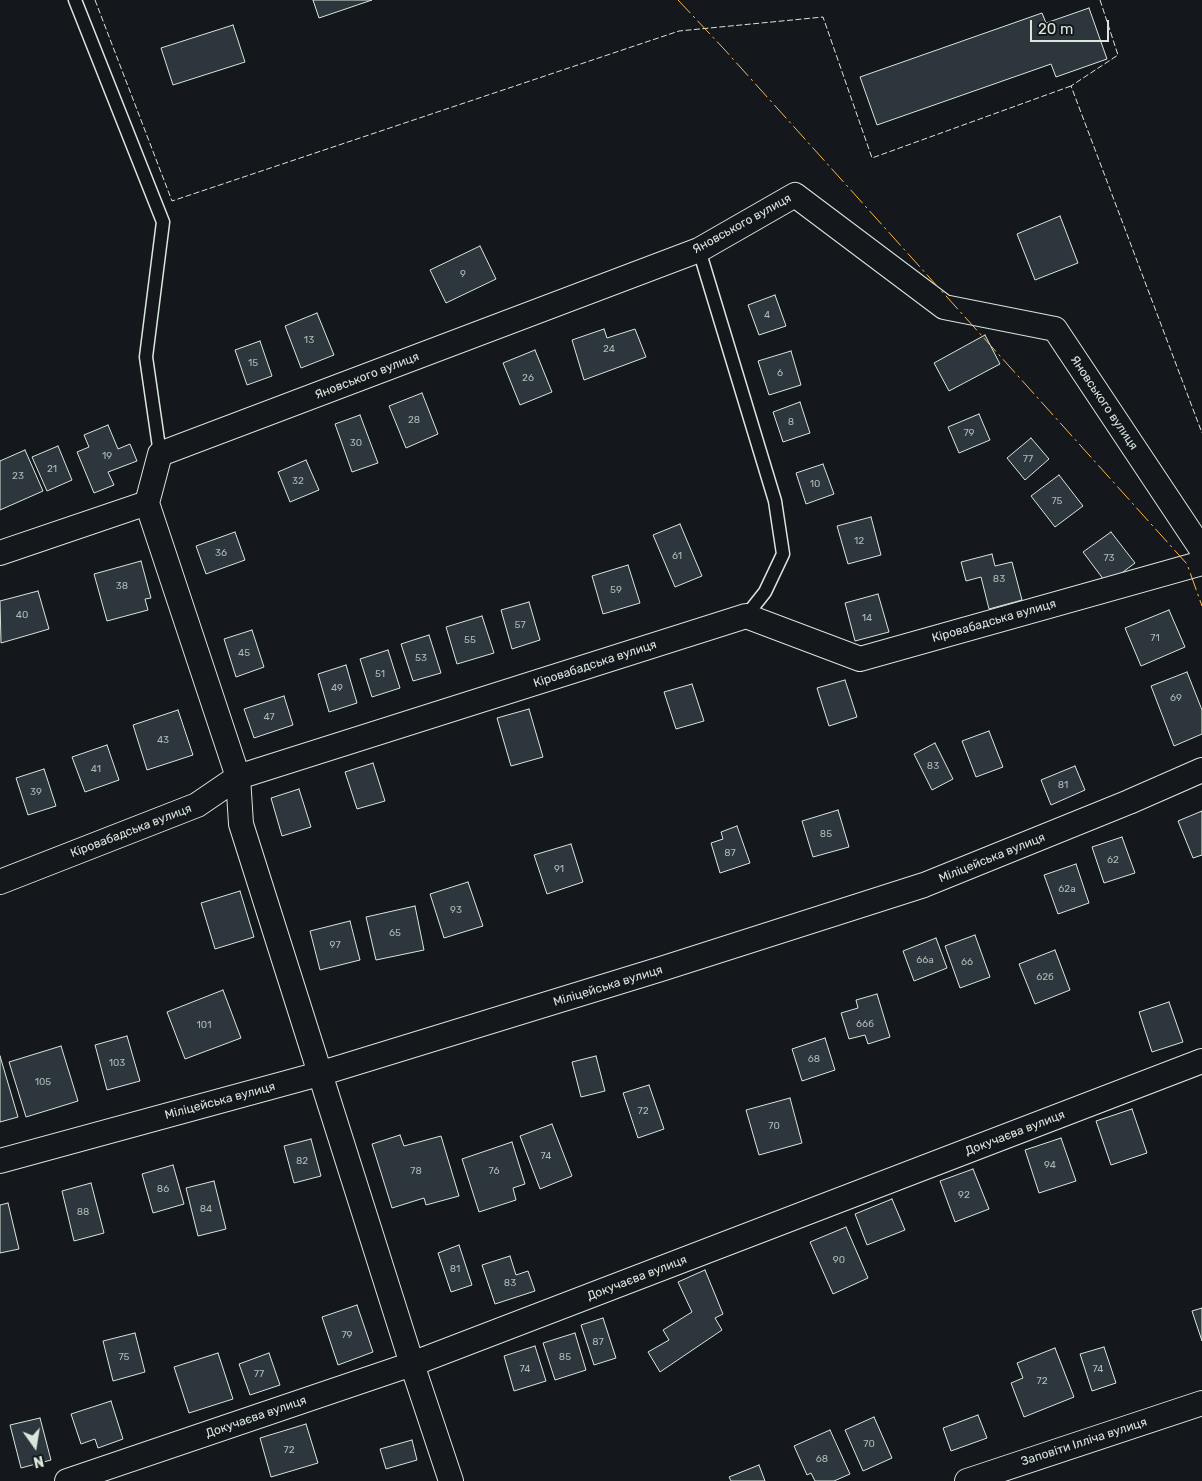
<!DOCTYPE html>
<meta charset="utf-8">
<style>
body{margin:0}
#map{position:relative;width:1202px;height:1481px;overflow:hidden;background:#14181c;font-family:Rubik,sans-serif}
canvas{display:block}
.north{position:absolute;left:10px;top:1421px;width:50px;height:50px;-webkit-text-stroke:4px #14181c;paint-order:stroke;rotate:167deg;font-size:14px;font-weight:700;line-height:20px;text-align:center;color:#d8e6dc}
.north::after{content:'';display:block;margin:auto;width:18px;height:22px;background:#d8e6dc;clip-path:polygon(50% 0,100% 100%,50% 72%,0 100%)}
.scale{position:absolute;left:1030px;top:20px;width:79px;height:22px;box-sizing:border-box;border:2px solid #d8e6dc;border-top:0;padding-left:6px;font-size:15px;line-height:18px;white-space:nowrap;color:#d8e6dc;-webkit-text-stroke:4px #14181c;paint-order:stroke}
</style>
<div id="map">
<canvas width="1202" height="1481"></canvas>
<div class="north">N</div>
<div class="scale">20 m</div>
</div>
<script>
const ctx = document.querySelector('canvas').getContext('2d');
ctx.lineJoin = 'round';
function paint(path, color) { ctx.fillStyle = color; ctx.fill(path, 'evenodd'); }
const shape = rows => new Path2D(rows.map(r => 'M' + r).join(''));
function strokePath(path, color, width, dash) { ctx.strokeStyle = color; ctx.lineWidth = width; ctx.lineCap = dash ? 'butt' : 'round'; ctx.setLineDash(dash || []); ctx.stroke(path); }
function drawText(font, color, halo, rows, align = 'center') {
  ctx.font = font + ' Rubik,sans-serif'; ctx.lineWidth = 4; ctx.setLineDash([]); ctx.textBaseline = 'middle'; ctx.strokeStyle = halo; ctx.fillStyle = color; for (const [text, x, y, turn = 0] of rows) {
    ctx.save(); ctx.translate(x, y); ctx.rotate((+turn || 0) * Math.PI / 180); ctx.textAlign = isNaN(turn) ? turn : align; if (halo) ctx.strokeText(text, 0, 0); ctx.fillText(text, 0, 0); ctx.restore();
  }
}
const building = shape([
 [313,0,372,0,319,18,313,0],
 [1089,8,1107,59,1056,77,1051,64,877,125,860,77,1042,13,1046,23,1089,8],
 [233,25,245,62,173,85,161,48,233,25],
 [1060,216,1078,263,1035,280,1017,234,1060,216],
 [480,246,496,279,446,303,430,270,480,246],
 [775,295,786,326,759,335,748,305,775,295],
 [317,313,334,355,301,368,285,326,317,313],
 [604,329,607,338,635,329,646,357,584,380,572,340,604,329],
 [985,335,1000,364,949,391,934,363,985,335],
 [260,341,272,376,247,385,235,350,260,341],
 [535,350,552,392,520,405,503,363,535,350],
 [791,351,801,385,769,395,758,361,791,351],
 [422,393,438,434,406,448,389,406,422,393],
 [800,402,810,433,783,442,773,412,800,402],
 [979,414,990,440,959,453,948,427,979,414],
 [360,415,378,463,352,472,335,424,360,415],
 [108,425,118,449,130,444,137,461,108,472,114,485,94,493,77,452,89,447,84,435,108,425],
 [1031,438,1049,459,1025,480,1007,458,1031,438],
 [58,446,72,480,47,491,32,457,58,446],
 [25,450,43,491,0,510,0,461,25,450],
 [306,460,319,490,290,502,278,472,306,460],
 [823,464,834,494,806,504,796,473,823,464],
 [1059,475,1083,506,1055,527,1031,496,1059,475],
 [871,517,881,555,848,564,837,526,871,517],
 [680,524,702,576,675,587,653,535,680,524],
 [235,532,245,560,206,574,196,546,235,532],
 [1111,532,1135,563,1107,584,1083,552,1111,532],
 [992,554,995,566,1012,562,1022,600,989,609,981,577,966,581,961,562,992,554],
 [141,561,151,598,145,599,148,610,107,621,94,574,141,561],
 [628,565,640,603,603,614,592,576,628,565],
 [38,591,49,629,1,643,0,601,38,591],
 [878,594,889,632,855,641,845,603,878,594],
 [529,602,540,640,512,649,501,610,529,602],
 [1169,610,1185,647,1141,666,1125,628,1169,610],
 [482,616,494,653,457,664,446,627,482,616],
 [252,630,264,667,236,677,224,639,252,630],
 [429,635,441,673,413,681,401,644,429,635],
 [388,650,400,688,372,697,360,659,388,650],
 [346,665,357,703,329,712,318,674,346,665],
 [1187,672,1202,710,1202,734,1174,746,1151,686,1187,672],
 [845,680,857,717,829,726,817,688,845,680],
 [692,684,704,721,676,729,664,692,692,684],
 [284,696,293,725,254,738,244,709,284,696],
 [529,709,543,757,511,766,497,718,529,709],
 [178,710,193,755,147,770,133,725,178,710],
 [989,731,1003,767,976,777,962,741,989,731],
 [935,743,953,779,932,790,914,754,935,743],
 [107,745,119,780,85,792,72,757,107,745],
 [373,763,385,801,357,809,345,772,373,763],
 [1075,766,1085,790,1051,805,1041,780,1075,766],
 [44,769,56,806,28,815,16,778,44,769],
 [299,789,311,827,282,836,271,798,299,789],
 [838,810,849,847,813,857,802,821,838,810],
 [1202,811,1202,855,1193,858,1178,821,1202,811],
 [737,826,750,863,720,873,711,843,723,839,721,832,737,826],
 [1122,837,1135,873,1104,883,1092,847,1122,837],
 [571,844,583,882,547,894,534,855,571,844],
 [1076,864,1089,903,1058,914,1044,875,1076,864],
 [468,882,483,926,444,938,430,894,468,882],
 [240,891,254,937,215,949,201,903,240,891],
 [415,906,424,950,376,960,366,917,415,906],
 [350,921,360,960,320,970,310,931,350,921],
 [975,935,990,977,960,988,945,946,975,935],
 [936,938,947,968,914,981,903,951,936,938],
 [1055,950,1070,990,1035,1004,1019,964,1055,950],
 [223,990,241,1038,185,1059,167,1012,223,990],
 [877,994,890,1037,868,1044,865,1035,849,1039,841,1013,858,1008,856,1000,877,994],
 [1169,1002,1183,1042,1152,1052,1139,1012,1169,1002],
 [127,1036,140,1081,107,1090,95,1045,127,1036],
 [825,1038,835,1070,802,1081,792,1049,825,1038],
 [61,1046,78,1101,26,1117,9,1062,61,1046],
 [0,1056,18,1117,0,1122,0,1056],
 [596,1056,605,1091,581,1097,572,1062,596,1056],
 [649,1085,664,1129,638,1138,623,1093,649,1085],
 [790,1098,802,1143,759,1155,746,1110,790,1098],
 [1132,1109,1147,1153,1111,1165,1096,1121,1132,1109],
 [552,1124,572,1176,540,1189,520,1136,552,1124],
 [400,1135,404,1146,441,1136,459,1196,426,1205,424,1198,392,1208,372,1144,400,1135],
 [1061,1138,1076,1181,1039,1193,1025,1150,1061,1138],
 [311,1139,321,1176,294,1183,284,1146,311,1139],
 [512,1142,525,1184,513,1188,516,1200,479,1212,462,1159,512,1142],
 [173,1165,184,1204,153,1213,142,1174,173,1165],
 [973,1169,989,1209,955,1222,940,1181,973,1169],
 [214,1181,226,1229,198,1236,186,1188,214,1181],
 [91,1183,104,1233,74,1241,62,1191,91,1183],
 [892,1199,905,1230,867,1245,855,1214,892,1199],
 [8,1203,19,1249,0,1253,0,1205,8,1203],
 [846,1227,868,1278,833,1294,810,1242,846,1227],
 [459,1245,472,1285,451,1292,438,1253,459,1245],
 [510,1256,516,1275,528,1271,535,1291,495,1304,482,1265,510,1256],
 [705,1270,723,1314,715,1318,722,1330,660,1372,648,1352,669,1340,663,1330,692,1312,678,1282,705,1270],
 [357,1305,373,1352,338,1365,322,1317,357,1305],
 [1202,1308,1202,1341,1192,1311,1202,1308],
 [603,1318,616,1358,594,1365,581,1325,603,1318],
 [135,1333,145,1372,113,1381,103,1341,135,1333],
 [575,1333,586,1370,555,1380,543,1343,575,1333],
 [535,1346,546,1381,514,1391,504,1356,535,1346],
 [1104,1347,1116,1383,1092,1391,1080,1354,1104,1347],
 [1055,1348,1074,1397,1024,1417,1011,1383,1023,1378,1017,1363,1055,1348],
 [218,1353,233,1399,189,1413,174,1367,218,1353],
 [269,1353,280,1385,250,1395,239,1364,269,1353],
 [111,1401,123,1439,98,1448,95,1439,81,1444,71,1414,111,1401],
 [978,1415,987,1438,951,1451,943,1428,978,1415],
 [874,1417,892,1458,863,1471,845,1430,874,1417],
 [40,1418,51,1460,21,1468,10,1425,40,1418],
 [306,1424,318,1463,271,1477,260,1438,306,1424],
 [830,1430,850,1474,834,1481,815,1481,811,1473,807,1475,794,1446,830,1430],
 [412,1440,417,1460,386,1469,380,1449,412,1440],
 [759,1465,765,1481,731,1481,729,1477,759,1465]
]);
paint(building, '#2c363c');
strokePath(building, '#d8e6dc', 1);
const service = shape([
 [75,0,163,222,146,357,160,454],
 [699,250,775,501,783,554,765,592,746,616]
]);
const minor = shape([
 [0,553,147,503],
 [0,882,197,805,238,777,746,616,860,659,1202,563],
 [0,1161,319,1074,661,969,924,885,1129,802,1202,770],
 [67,1481,412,1364,1202,1061],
 [451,1481,412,1364,241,824,238,777,147,503,160,454,699,250,795,195,944,307,1055,329,1202,550],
 [967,1481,1202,1403]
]);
strokePath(service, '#d8e6dc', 15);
strokePath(minor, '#d8e6dc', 26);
strokePath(service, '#14181c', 12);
strokePath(minor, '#14181c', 24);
strokePath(shape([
 [95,0,172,201,679,31,823,17,872,158,1071,86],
 [1100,0,1118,55,1071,86,1202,433]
]), '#d8e6dc', 1, [6, 2.5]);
strokePath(shape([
 [678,0,724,49,1187,564,1202,606]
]), '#ffb74d', 1, [18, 4, 2.5, 4]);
drawText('10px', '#adbab4', null, [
 ["9",463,274],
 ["4",767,315],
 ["13",309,340],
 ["24",609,349],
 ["15",253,363],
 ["6",780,373],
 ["26",528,378],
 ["28",414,420],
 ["8",791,422],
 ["79",969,433],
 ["30",356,443],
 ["19",107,456],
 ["77",1028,459],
 ["21",52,469],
 ["23",18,476],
 ["32",298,481],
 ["10",815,484],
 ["75",1057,501],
 ["12",859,541],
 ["36",221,553],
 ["61",677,556],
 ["73",1109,558],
 ["83",999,579],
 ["38",122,586],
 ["59",616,590],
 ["40",22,615],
 ["14",867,618],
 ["57",520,625],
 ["71",1155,638],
 ["55",470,640],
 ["45",244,653],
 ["53",421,658],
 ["51",380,674],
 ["49",337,688],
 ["69",1176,698],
 ["47",269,717],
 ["43",163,740],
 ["83",933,766],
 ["41",96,769],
 ["81",1063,785],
 ["39",36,792],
 ["85",826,834],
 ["87",730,853],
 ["62",1113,860],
 ["91",559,869],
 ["62а",1067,889],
 ["93",456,910],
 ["65",395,933],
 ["97",335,945],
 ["66а",925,960],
 ["66",967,962],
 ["62б",1045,977],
 ["66б",865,1024],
 ["101",204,1025],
 ["68",814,1059],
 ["103",117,1063],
 ["105",43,1082],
 ["72",643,1111],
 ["70",774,1126],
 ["74",546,1156],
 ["82",302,1161],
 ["94",1050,1165],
 ["78",416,1171],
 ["76",494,1171],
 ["86",163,1189],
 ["92",964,1195],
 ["84",206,1209],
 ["88",83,1212],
 ["90",839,1260],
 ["81",455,1269],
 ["83",510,1283],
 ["79",347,1335],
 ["87",598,1342],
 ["75",124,1357],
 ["85",565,1357],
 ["74",525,1369],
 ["74",1098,1369],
 ["77",259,1374],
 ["72",1042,1381],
 ["70",869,1444],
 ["72",289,1450],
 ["68",822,1459]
]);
drawText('12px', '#d8e6dc', '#14181c', [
 ["Яновського вулиця",742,224,-29],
 ["Яновського вулиця",367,376,-21],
 ["Яновського вулиця",1104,403,56],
 ["Кіровабадська вулиця",994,621,-16],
 ["Кіровабадська вулиця",595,664,-18],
 ["Кіровабадська вулиця",131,831,-21],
 ["Міліцейська вулиця",992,858,-22],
 ["Міліцейська вулиця",608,986,-17],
 ["Міліцейська вулиця",220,1101,-15],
 ["Докучаєва вулиця",1015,1133,-21],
 ["Докучаєва вулиця",637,1278,-21],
 ["Докучаєва вулиця",256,1417,-19],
 ["Заповіти Ілліча вулиця",1084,1442,-18]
]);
</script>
